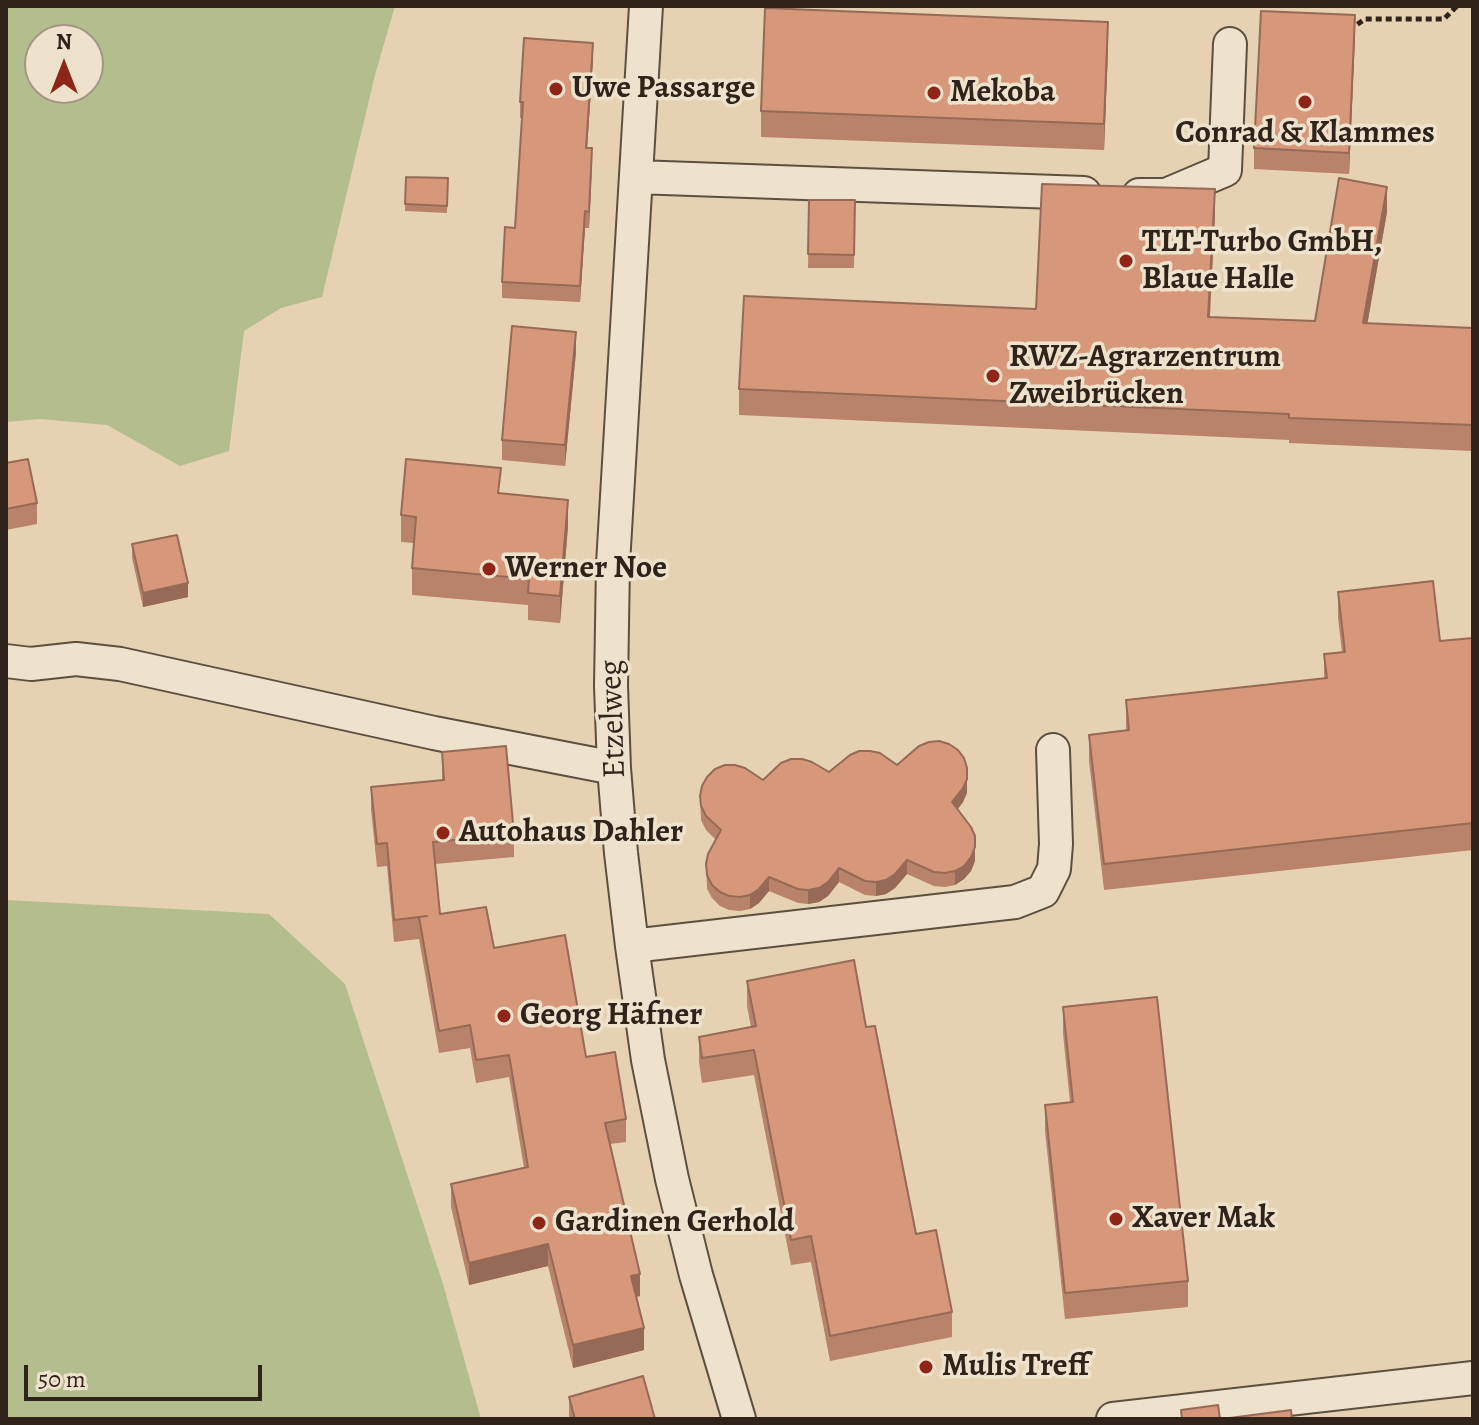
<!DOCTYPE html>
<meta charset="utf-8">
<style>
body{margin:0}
#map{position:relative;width:1479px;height:1425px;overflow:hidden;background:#e6d2b2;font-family:Alegreya,serif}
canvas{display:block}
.frame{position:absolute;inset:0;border:8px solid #2f231a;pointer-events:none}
.north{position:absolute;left:24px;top:24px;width:80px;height:80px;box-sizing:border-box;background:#efe2cd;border:2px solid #a29685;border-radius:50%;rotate:0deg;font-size:22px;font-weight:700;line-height:32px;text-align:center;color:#2f231a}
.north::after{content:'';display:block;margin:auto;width:28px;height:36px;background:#8f2418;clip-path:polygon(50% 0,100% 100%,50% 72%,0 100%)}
.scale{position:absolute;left:24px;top:1365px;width:238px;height:36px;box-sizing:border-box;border:4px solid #2f231a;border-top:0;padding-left:10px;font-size:24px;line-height:28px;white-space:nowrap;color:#2f231a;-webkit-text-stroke:6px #efe2cd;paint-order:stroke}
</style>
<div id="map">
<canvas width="1479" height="1425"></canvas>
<div class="frame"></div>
<div class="north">N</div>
<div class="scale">50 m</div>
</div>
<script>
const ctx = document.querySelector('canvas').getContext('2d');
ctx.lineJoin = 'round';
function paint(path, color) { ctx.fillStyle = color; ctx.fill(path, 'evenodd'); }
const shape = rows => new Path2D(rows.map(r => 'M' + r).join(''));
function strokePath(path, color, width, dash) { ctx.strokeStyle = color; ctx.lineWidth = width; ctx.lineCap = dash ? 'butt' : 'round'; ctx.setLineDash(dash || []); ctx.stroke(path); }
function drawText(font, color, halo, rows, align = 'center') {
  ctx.font = font + ' Alegreya,serif'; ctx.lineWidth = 7; ctx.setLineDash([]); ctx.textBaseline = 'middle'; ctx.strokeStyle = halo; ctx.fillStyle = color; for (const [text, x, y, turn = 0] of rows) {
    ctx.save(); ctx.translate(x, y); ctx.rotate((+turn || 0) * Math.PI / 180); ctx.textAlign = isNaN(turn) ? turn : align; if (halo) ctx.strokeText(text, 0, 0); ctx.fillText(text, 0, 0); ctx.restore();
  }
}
paint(shape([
 [6,6,395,6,375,75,322,297,281,308,244,331,229,451,180,466,107,425,40,419,6,422],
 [40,40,88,40,88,88,40,88],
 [6,900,269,914,345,984,443,1284,481,1419,6,1419]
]), '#b3bd8e');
const minor = shape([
 [646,6,613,564,611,686,614,768,621,853,632,946,648,1060,672,1179,696,1275,739,1419],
 [636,177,1084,193],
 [1139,195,1166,195,1225,170,1230,44],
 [6,661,31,664,76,659,120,664,434,733,614,768],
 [632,946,1015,902,1043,891,1054,869,1056,844,1053,750],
 [1113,1419,1473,1378]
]);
strokePath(minor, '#5d4f40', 36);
strokePath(shape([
 [1348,25,1355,26,1365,19,1444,19,1457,6]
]), '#2f231a', 5, [6, 4]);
strokePath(minor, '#efe2cd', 32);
paint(shape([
 [1355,36,1349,174,1254,169,1254,148],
 [1108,48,1104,150,761,137,761,111],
 [593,59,587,148,592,164,589,228,585,228,580,302,502,298,502,282,515,228,522,118,520,118,520,102],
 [406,177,448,178,447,213,405,211],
 [809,200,855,200,854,268,808,268],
 [1387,212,1367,324,1473,328,1473,451,1289,443,1289,440,739,415,739,389,1036,309,1215,214,1210,317,1315,321],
 [576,352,565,466,502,460,502,440],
 [6,463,37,503,37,524,6,530],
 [501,494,568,526,560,623,528,620,528,605,412,595,412,568,414,543,401,542,401,515],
 [132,544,188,597,143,607,132,558],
 [1338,592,1440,641,1473,638,1473,850,1104,890,1089,761,1089,735,1126,730,1126,700,1324,679,1324,654,1342,652,1338,618],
 [442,752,514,834,514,857,435,864,440,914,494,948,586,1057,626,1119,626,1142,610,1144,640,1296,636,1297,644,1350,573,1368,548,1266,469,1285,451,1207,451,1184,524,1168,509,1077,476,1083,470,1048,439,1053,419,939,394,942,387,866,377,867,371,810,371,787,442,781],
 [897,765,967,793,963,802,958,809,975,861,971,871,964,879,955,885,945,887,934,886,907,874,895,888,886,894,876,896,865,895,839,882,828,896,819,902,808,904,798,903,769,891,759,903,750,909,740,911,729,910,720,906,712,898,707,889,706,864,716,840,706,830,701,820,700,796,763,780],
 [747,981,866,1027,916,1234,952,1312,952,1337,830,1361,811,1262,791,1265,754,1075,702,1083,699,1062,699,1037,751,1027,747,1006],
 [1063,1007,1188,1281,1188,1307,1065,1319,1045,1131,1045,1105,1070,1102,1063,1034],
 [569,1397,655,1419,569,1419]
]), '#b9826a');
paint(shape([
 [1355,15,1355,36,1349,174,1349,153],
 [1108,22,1108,48,1104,150,1104,124],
 [593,43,593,59,586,164,586,148],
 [592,148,592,164,589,228,589,212],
 [1387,187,1387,212,1363,349,1363,323],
 [1215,189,1215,214,1208,342,1208,317],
 [585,211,585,228,580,302,580,286],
 [576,332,576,352,565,466,565,445],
 [568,500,568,526,560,623,560,596],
 [188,583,188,597,143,607,143,593],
 [967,779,967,793,963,802,952,816,952,802],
 [975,847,975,861,971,871,964,879,955,885,955,871],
 [907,860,907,874,895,888,886,894,876,896,876,882],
 [839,868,839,882,828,896,819,902,808,904,808,890],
 [769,877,769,891,759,903,750,909,750,895],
 [548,1244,548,1266,469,1285,469,1263],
 [640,1274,640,1296,631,1298,631,1276],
 [644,1328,644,1350,573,1368,573,1345]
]), '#966a56');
const building = shape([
 [765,8,1108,22,1104,124,761,111,765,8],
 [1261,11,1355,15,1349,153,1254,148,1261,11],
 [524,38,593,43,586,148,592,148,589,212,585,211,580,286,502,282,505,227,515,228,523,102,520,102,524,38],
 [406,177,448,178,447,206,405,204,406,177],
 [1339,178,1387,187,1363,323,1473,328,1473,425,1289,418,1289,414,739,389,744,296,1036,309,1042,184,1215,189,1208,317,1315,321,1339,178],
 [809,200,855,200,854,255,808,254,809,200],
 [512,326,576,332,565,445,502,440,512,326],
 [28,459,37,503,6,509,6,463,28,459],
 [406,459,501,468,498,493,568,500,560,596,528,593,529,579,412,568,416,517,401,515,406,459],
 [177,535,188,583,143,593,132,544,177,535],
 [1433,581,1440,641,1473,638,1473,823,1104,864,1089,735,1129,730,1126,700,1327,678,1324,654,1345,652,1338,592,1433,581],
 [939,741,949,744,958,750,964,758,967,768,967,779,963,788,952,802,971,827,975,836,975,847,971,857,964,866,955,871,945,873,934,872,907,860,895,874,886,880,876,882,865,881,839,868,828,882,819,888,808,890,798,889,769,877,759,889,750,895,740,897,729,896,720,892,712,885,707,875,706,864,708,854,721,830,706,816,701,806,700,796,702,786,707,777,715,769,725,765,735,765,745,768,763,780,781,763,791,759,802,759,812,762,829,772,850,755,859,751,870,751,880,753,897,765,919,746,929,742,939,741],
 [506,746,514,834,433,842,440,914,486,907,494,948,565,935,586,1057,615,1052,626,1119,605,1123,640,1274,631,1276,644,1328,573,1345,548,1244,469,1263,451,1184,528,1167,509,1055,476,1060,470,1025,439,1031,419,917,427,916,394,920,387,843,377,844,371,787,444,780,442,752,506,746],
 [854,960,866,1027,875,1026,916,1234,936,1230,952,1312,830,1336,811,1236,791,1240,754,1050,702,1058,699,1037,756,1026,747,981,854,960],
 [1157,997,1188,1281,1065,1293,1045,1105,1073,1102,1063,1007,1157,997],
 [643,1376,655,1419,575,1419,569,1397,643,1376],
 [1218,1405,1220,1419,1182,1419,1181,1410,1218,1405],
 [1291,1410,1292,1419,1222,1419,1291,1410]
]);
paint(building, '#d7977b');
strokePath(building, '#966a56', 2);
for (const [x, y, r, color] of [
 [556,89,8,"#8f2418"],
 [934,93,8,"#8f2418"],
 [1305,102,8,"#8f2418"],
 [1126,261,8,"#8f2418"],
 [993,376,8,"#8f2418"],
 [489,569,8,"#8f2418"],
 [443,833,8,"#8f2418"],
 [504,1016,8,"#8f2418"],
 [1116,1219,8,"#8f2418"],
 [539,1223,8,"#8f2418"],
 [926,1367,8,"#8f2418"]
]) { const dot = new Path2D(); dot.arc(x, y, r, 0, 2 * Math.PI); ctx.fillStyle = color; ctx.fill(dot); strokePath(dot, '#efe2cd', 3); }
drawText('bold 32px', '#2f231a', '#efe2cd', [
 ["Uwe Passarge",572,89],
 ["Mekoba",950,93],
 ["Conrad & Klammes",1305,134,"center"],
 ["TLT-Turbo GmbH,",1142,243],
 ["Blaue Halle",1142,280],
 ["RWZ-Agrarzentrum",1009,358],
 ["Zweibrücken",1009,395],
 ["Werner Noe",505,569],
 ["Autohaus Dahler",459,833],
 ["Georg Häfner",520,1016],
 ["Xaver Mak",1132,1219],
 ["Gardinen Gerhold",555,1223],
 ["Mulis Treff",942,1367]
], 'left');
drawText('32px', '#2f231a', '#efe2cd', [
 ["Etzelweg",614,719,-92]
]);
</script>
